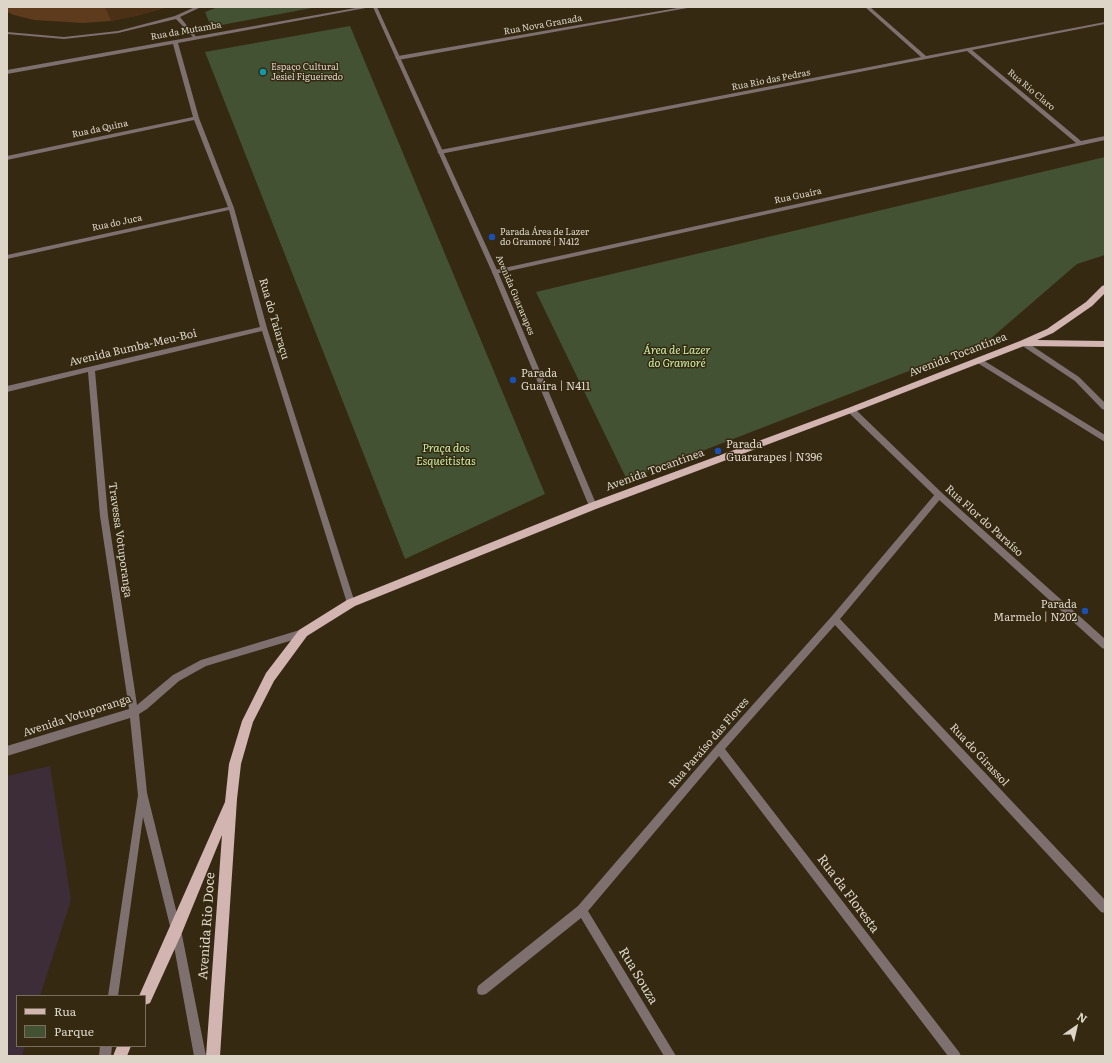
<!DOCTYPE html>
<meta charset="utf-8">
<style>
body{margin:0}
#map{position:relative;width:1112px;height:1063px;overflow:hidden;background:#352912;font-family:Literata,serif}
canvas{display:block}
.frame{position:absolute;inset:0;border:8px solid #ddd6c8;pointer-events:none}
.legend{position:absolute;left:16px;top:995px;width:130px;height:52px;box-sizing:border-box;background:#352912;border:1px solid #786e5b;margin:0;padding:5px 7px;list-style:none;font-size:12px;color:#ddd6c8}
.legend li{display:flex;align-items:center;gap:8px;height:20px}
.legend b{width:20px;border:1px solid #786e5b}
.north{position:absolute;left:1056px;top:1007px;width:40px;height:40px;-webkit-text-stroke:3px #352912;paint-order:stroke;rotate:34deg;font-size:11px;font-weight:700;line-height:16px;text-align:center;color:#ddd6c8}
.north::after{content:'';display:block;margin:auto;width:14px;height:18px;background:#ddd6c8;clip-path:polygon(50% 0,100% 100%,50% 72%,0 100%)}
</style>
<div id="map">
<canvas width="1112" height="1063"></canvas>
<div class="frame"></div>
<ul class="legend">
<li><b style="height:5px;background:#d2b4b0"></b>Rua</li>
<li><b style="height:11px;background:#425232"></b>Parque</li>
</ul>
<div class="north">N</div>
</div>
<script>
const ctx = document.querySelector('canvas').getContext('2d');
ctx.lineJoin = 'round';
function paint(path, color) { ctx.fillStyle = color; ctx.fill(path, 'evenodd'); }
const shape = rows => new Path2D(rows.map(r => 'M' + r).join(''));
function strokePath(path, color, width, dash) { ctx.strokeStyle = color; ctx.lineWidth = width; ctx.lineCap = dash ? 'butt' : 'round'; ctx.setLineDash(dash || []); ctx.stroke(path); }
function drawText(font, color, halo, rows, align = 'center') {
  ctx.font = font + ' Literata,serif'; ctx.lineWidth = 3; ctx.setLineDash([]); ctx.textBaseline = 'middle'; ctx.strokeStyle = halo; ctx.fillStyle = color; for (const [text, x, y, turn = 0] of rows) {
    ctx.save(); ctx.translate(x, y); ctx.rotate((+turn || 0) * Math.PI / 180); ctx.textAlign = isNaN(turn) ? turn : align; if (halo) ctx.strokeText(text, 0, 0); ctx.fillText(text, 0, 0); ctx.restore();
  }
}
paint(shape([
 [50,766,71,900,40,996,17,996,17,1046,25,1046,22,1056,7,1056,7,776]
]), '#3d2d38');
paint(shape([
 [218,7,317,7,211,27,205,12],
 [350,26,545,494,405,559,205,52],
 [1105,157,1105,255,1077,264,989,340,627,480,536,292]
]), '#425232');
paint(shape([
 [195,7,201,7,180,17,197,38,195,39,176,19,118,33,64,39,7,34,7,32,64,37,118,31,175,16,195,7]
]), '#7e706e');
paint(shape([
 [361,7,371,7,178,43,199,118,234,208,267,328,355,603,354,606,351,607,348,606,347,603,262,331,95,371,108,516,137,705,173,675,201,660,303,629,306,630,307,633,306,636,303,637,206,666,179,681,147,709,139,714,147,793,181,930,206,1056,194,1056,171,930,143,817,118,996,108,996,138,795,130,718,7,756,7,746,129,709,100,516,88,372,7,392,7,386,260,327,229,210,7,259,7,255,228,207,194,120,7,160,7,156,193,117,173,44,7,74,7,70,361,7],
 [683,7,693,7,398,60,395,58,398,56,683,7],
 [865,7,870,7,926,56,1105,22,1105,24,972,50,1081,141,1105,136,1105,140,495,274,493,274,492,272,495,270,1076,143,967,51,440,154,437,152,440,150,921,57,865,7],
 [939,492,942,493,943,495,942,497,840,619,1105,900,1105,913,1101,912,835,625,725,749,959,1052,961,1056,948,1056,719,756,588,911,676,1056,664,1056,581,918,486,994,482,995,478,994,477,990,478,986,578,906,716,746,832,616,936,493,939,492],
 [100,1046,112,1046,111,1056,99,1056,100,1046]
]), '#7e706e');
paint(shape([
 [373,7,377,7,498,272,597,506,596,508,590,508,589,506,492,272,373,7],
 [1021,341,1025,341,1079,377,1105,403,1105,410,1102,409,1075,381,1021,345,1020,343,1021,341],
 [978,357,1105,435,1105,442,976,362,975,360,978,357],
 [851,407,854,408,942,493,1105,639,1105,649,1102,648,936,497,848,412,847,410,851,407]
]), '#7e706e');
paint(shape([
 [1105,285,1105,293,1092,306,1053,333,1037,340,1105,341,1105,347,1024,346,854,412,596,509,355,606,307,636,274,681,253,722,241,764,237,799,220,1056,206,1056,222,835,181,935,150,1003,145,1005,145,996,139,996,225,802,229,764,242,721,266,673,299,630,347,600,590,503,848,408,1020,341,1047,329,1086,302,1102,286,1105,285],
 [117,1046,131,1046,127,1056,113,1056,117,1046]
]), '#d2b4b0');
paint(shape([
 [7,7,168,7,140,15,111,21,83,23,34,20,14,15,7,12]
]), '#5d3b1c');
paint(shape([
 [105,7,168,7,140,15,111,21]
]), '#4c3016');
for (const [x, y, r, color] of [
 [263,72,4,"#0f9aa8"],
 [492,237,4,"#1a4fb4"],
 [513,380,4,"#1a4fb4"],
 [718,451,4,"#1a4fb4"],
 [1085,611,4,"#1a4fb4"]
]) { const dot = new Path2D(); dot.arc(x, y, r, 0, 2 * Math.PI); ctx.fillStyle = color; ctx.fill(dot); strokePath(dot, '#352912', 1.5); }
drawText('9px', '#ddd6c8', '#352912', [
 ["Rua Nova Granada",543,25,-10],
 ["Rua da Mutamba",186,31,-10],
 ["Rua Rio das Pedras",771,80,-11],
 ["Rua Rio Claro",1031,90,40],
 ["Rua da Quina",100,129,-12],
 ["Rua Guaíra",798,196,-12],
 ["Rua do Juca",117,223,-12],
 ["Avenida Guararapes",515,295,67]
]);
drawText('9px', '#ddd6c8', '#352912', [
 ["Espaço Cultural",271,67],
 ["Jesiel Figueiredo",271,77],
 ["Parada Área de Lazer",500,232],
 ["do Gramoré | N412",500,242]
], 'left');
drawText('11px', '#ddd6c8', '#352912', [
 ["Rua do Taiaraçu",274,319,74],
 ["Avenida Bumba-Meu-Boi",133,348,-13],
 ["Avenida Tocantínea",958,355,-21],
 ["Avenida Tocantínea",655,470,-20],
 ["Rua Flor do Paraíso",984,521,42],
 ["Travessa Votuporanga",120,540,82],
 ["Avenida Votuporanga",77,716,-18],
 ["Rua Paraíso das Flores",709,743,-49],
 ["Rua do Girassol",979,755,47]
]);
drawText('italic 11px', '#caefa6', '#352912', [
 ["Área de Lazer",677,351],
 ["do Gramoré",677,364],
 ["Praça dos",446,449],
 ["Esqueitistas",446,462]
]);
drawText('11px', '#ddd6c8', '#352912', [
 ["Parada",521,374],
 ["Guaíra | N411",521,387],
 ["Parada",726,445],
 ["Guararapes | N396",726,458],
 ["Parada",1077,605,"right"],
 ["Marmelo | N202",1077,618,"right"]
], 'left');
drawText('13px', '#ddd6c8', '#352912', [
 ["Rua da Floresta",848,894,53],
 ["Avenida Rio Doce",207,926,-86],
 ["Rua Souza",638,976,59]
]);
</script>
